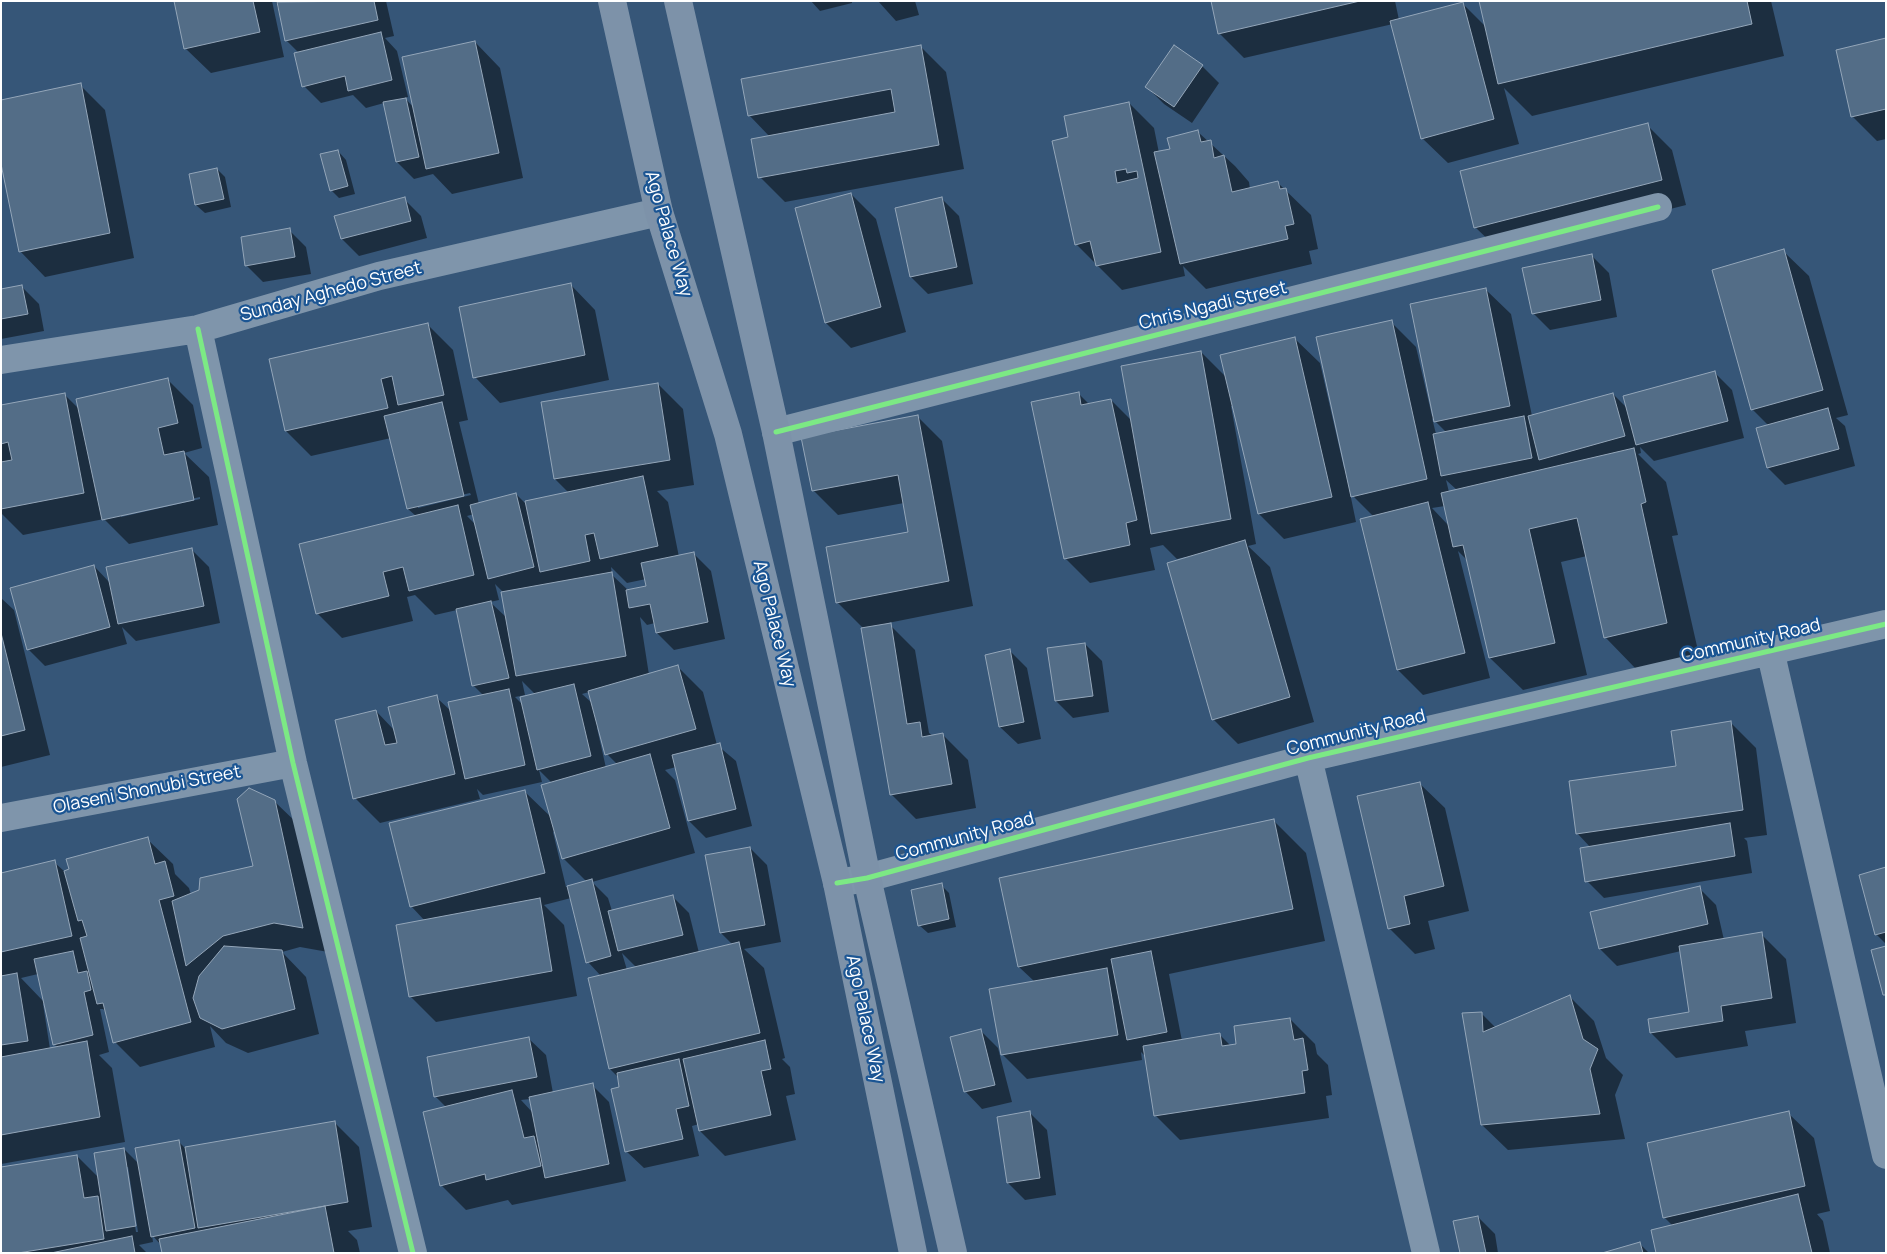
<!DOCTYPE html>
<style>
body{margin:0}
#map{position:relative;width:1887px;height:1254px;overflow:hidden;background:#365678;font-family:Manrope,sans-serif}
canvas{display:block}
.frame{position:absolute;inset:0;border:2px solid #fff;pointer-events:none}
</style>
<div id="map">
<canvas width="1887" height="1254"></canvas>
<div class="frame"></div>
</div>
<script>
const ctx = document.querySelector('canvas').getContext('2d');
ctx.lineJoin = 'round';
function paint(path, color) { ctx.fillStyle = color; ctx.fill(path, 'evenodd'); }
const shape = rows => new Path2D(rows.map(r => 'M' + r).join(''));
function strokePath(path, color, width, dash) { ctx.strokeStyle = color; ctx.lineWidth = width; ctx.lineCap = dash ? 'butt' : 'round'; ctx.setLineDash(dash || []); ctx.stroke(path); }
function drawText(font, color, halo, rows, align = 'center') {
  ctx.font = font + ' Manrope,sans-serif'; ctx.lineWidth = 4.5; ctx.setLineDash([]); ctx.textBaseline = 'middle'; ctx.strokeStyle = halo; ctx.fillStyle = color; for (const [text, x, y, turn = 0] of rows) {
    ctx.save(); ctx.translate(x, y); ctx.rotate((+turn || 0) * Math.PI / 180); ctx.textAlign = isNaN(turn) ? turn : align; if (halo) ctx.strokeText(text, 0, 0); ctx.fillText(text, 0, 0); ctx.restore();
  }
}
paint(shape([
 [175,1,272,1,284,57,211,73,185,48],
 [276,1,386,1,394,36,385,38,397,51,408,97,405,98,414,108,475,42,500,68,523,178,452,194,433,174,414,179,397,162,384,103,366,108,353,95,321,103,304,86,299,53,286,40],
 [811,1,852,1,852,3,820,11],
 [878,1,915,1,919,15,896,21],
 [1212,1,1395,1,1399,20,1463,4,1486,27,1480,1,1771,1,1784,56,1532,116,1504,88,1519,144,1448,163,1422,138,1393,24,1244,58,1219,33],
 [1886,39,1886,139,1877,141,1852,116],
 [921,47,946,72,964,169,785,202,760,177,770,137,749,115],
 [1202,66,1219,83,1192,123,1164,104,1147,87],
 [80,85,105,110,134,258,45,277,20,251],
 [1129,103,1154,128,1159,153,1171,150,1198,132,1235,166,1249,182,1250,189,1278,183,1311,215,1318,249,1309,251,1312,264,1206,289,1183,266,1185,276,1122,290,1076,244,1069,138],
 [1647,125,1672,150,1686,205,1501,252,1475,227],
 [338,151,346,160,355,194,339,198,331,190],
 [217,169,225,177,231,207,205,213,196,205,190,175],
 [851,194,876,219,906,332,851,348,826,323],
 [404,199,421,216,427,238,359,256,342,239],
 [942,199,959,216,973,284,928,294,911,277,896,209],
 [289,230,306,247,311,274,263,282,246,265],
 [1783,251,1809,276,1848,415,1836,418,1845,426,1855,466,1785,485,1768,468,1757,429,1769,426,1753,410],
 [1592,256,1609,273,1617,317,1550,330,1533,313],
 [570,284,595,310,609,380,500,403,475,377],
 [22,287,39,304,44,331,1,339,1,291],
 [1485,289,1511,314,1532,416,1613,394,1628,409,1715,373,1732,390,1744,438,1654,461,1640,447,1641,453,1638,454,1666,482,1678,535,1672,536,1699,655,1637,670,1605,637,1587,556,1561,562,1587,675,1523,690,1490,658,1468,561,1458,551,1490,678,1423,695,1398,670,1374,517,1350,493,1356,522,1284,539,1259,514,1234,406,1231,406,1256,544,1248,546,1270,567,1314,722,1238,744,1213,719,1186,557,1177,559,1163,545,1150,548,1155,570,1090,583,1065,558,1079,394,1089,404,1111,400,1132,421,1201,352,1227,378,1294,338,1320,363,1344,468,1346,467,1391,322,1416,347,1432,416,1434,416],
 [1432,418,1446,432,1436,434],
 [1446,480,1457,490,1449,492],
 [1445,506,1449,526,1432,508],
 [427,324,453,350,468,420,459,422,479,504,516,494,528,506,569,493,555,479,658,384,683,409,694,485,657,491,668,502,679,557,694,554,711,571,725,639,674,650,657,633,655,623,647,625,640,617,649,675,678,667,703,692,717,745,736,761,752,826,706,838,689,821,676,767,665,770,675,780,695,853,592,882,608,898,612,911,672,896,689,913,699,953,733,945,721,933,750,848,767,865,781,942,744,949,764,968,785,1058,782,1059,790,1067,795,1094,786,1096,796,1140,725,1156,700,1131,699,1124,692,1126,699,1156,644,1168,626,1151,621,1088,619,1078,610,1069,601,976,588,962,571,898,544,905,564,925,577,996,436,1022,411,997,398,926,425,921,411,906,524,791,552,818,552,783,539,770,542,782,483,795,477,789,480,799,380,823,355,798,376,711,395,731,436,697,452,712,483,695,473,685,457,610,435,615,415,595,407,597,413,621,342,638,317,613,416,516,408,509,391,438,311,456,286,431],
 [470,493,471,495,418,508,418,505],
 [474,514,476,525,467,516],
 [611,567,627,583,646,579,648,587,629,591,612,575],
 [495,584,504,593,507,618,490,602,499,600],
 [522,681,536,695,523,705,515,697,525,695],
 [589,692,593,704,582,694],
 [599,727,607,754,617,764,606,768,597,728],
 [555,831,563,858,587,882,566,887,553,832],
 [622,953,637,968,627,970],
 [168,380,193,405,202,448,184,453,209,477,218,525,129,544,104,519,23,535,1,513,1,407,65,395,80,410],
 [200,497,200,499,121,517,121,515],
 [917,416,942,441,973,606,888,623,915,650,929,733,933,736,943,735,968,760,976,808,916,819,891,794,864,629,837,602,910,533,904,503,838,515,813,490],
 [192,550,209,567,220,623,136,641,122,627,127,644,45,666,28,649,94,566,110,583],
 [1,598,14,610,50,755,1,767],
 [1085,644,1102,661,1109,712,1073,718,1056,701],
 [1010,651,1027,668,1041,739,1018,744,1000,727],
 [1731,723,1756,748,1767,835,1744,838,1747,841,1752,873,1604,898,1587,881,1591,848,1577,833,1677,767],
 [1419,783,1445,808,1469,911,1428,921,1435,949,1415,954,1390,929],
 [274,801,300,826,328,952,300,947,282,952,306,977,319,1034,248,1053,226,1043,210,1026,215,1047,140,1067,115,1042,107,1013,103,1009,100,1009,109,1052,99,1055,112,1068,125,1142,1,1164,1,874,54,862,65,872,147,839,173,864,175,874,189,888,191,895,254,867],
 [38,974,44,1002,21,978],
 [45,1003,54,1044,58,1048,50,1049,43,1004],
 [1274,821,1306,853,1325,941,1169,974,1182,1041,1220,1035,1231,1046,1290,1019,1315,1044,1317,1054,1328,1065,1332,1095,1326,1096,1329,1118,1180,1140,1155,1115,1146,1057,1141,1052,1142,1060,1027,1079,1002,1054,1035,982,1019,967],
 [1886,868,1886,944,1876,934],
 [941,885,949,893,956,927,928,933,919,925],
 [1699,888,1716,905,1724,940,1761,934,1786,959,1796,1023,1745,1031,1748,1046,1676,1058,1651,1033,1690,1013,1681,951,1617,966,1600,949],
 [1569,996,1594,1021,1606,1058,1623,1075,1615,1095,1625,1139,1508,1150,1482,1125,1481,1013,1496,1028],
 [981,1031,998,1048,1012,1102,982,1109,965,1091],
 [528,1038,546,1055,553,1093,592,1085,609,1102,626,1181,512,1205,508,1200,466,1210,441,1185,447,1108,436,1097],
 [530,1099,533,1113,521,1100],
 [1030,1113,1047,1130,1056,1195,1025,1200,1008,1183],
 [1788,1113,1814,1138,1830,1211,1817,1214,1823,1221,1830,1253,1657,1253,1673,1226,1664,1217],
 [334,1122,359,1147,372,1227,348,1231,357,1240,360,1253,163,1253,162,1246,152,1235,153,1242,139,1245,147,1253,1,1253,77,1156,99,1178,124,1149,140,1165,179,1142,185,1148],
 [126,1167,128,1167,138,1232,136,1232],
 [1478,1217,1495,1234,1498,1253,1461,1253],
 [1639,1243,1649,1253,1607,1253]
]), '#0007');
const building = shape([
 [174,1,253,1,260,32,184,49,174,1],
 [374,1,378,20,285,41,277,2,374,1],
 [1211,1,1360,1,1218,34,1211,1],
 [1479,1,1747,1,1752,24,1498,84,1479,1],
 [1463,2,1494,119,1421,139,1390,21,1463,2],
 [381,32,392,80,348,91,345,76,302,87,294,53,381,32],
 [1886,38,1886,109,1851,117,1836,50,1886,38],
 [475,41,499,153,426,169,402,57,475,41],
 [921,45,939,145,758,178,751,139,895,112,891,89,748,116,741,79,921,45],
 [1174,45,1203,65,1174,107,1145,87,1174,45],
 [81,83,110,233,19,252,1,164,1,100,81,83],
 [406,98,419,157,396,162,383,102,406,98],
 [1129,102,1161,252,1096,266,1090,241,1075,245,1052,141,1068,137,1064,116,1129,102],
 [1126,169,1127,173,1137,171,1138,178,1117,183,1115,171,1126,169],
 [1648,123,1662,180,1474,228,1460,171,1648,123],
 [1198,130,1201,142,1211,140,1214,158,1224,155,1232,192,1278,181,1280,189,1286,188,1294,224,1285,226,1288,239,1180,264,1154,152,1170,149,1167,138,1198,130],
 [338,150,348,186,330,191,320,154,338,150],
 [217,168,224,199,195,205,189,174,217,168],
 [851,193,881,307,825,323,795,208,851,193],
 [405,197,411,221,341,239,334,216,405,197],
 [942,197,957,267,910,277,895,208,942,197],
 [290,228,295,257,245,266,241,237,290,228],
 [1784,249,1823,390,1751,410,1712,270,1784,249],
 [1592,254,1601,300,1532,314,1522,268,1592,254],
 [571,283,585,355,473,378,459,307,571,283],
 [22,285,28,314,1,319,1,289,22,285],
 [1486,288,1510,406,1434,422,1410,304,1486,288],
 [1392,320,1427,479,1351,497,1316,337,1392,320],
 [428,323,444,395,398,405,392,376,381,379,388,408,285,431,269,359,428,323],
 [1295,337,1332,497,1258,514,1220,355,1295,337],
 [1201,351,1231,519,1151,534,1121,366,1201,351],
 [1715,371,1728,421,1636,445,1623,396,1715,371],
 [168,378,178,423,158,428,164,455,184,451,194,500,102,520,76,399,168,378],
 [658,383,670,460,554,479,541,402,658,383],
 [1079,392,1081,405,1111,399,1137,520,1126,523,1130,545,1064,559,1031,402,1079,392],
 [65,393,84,493,1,509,1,462,12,460,8,442,1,444,1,405,65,393],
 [1613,393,1625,436,1539,460,1528,416,1613,393],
 [442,402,464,496,407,509,384,416,442,402],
 [1828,408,1839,449,1767,468,1756,428,1828,408],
 [918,415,949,581,836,603,826,547,908,532,898,475,812,491,801,437,918,415],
 [1524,416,1532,458,1441,476,1433,434,1524,416],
 [1634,448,1646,502,1641,504,1667,623,1604,638,1577,518,1529,529,1555,643,1489,658,1463,545,1453,547,1441,493,1634,448],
 [643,476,658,546,600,559,594,533,585,535,590,561,540,572,525,501,643,476],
 [516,493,534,567,488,579,470,505,516,493],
 [1428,502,1465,653,1397,670,1360,519,1428,502],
 [458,505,474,575,409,591,403,567,383,572,389,596,316,614,299,544,458,505],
 [1245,540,1290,697,1212,720,1167,563,1245,540],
 [192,548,204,606,118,624,106,567,192,548],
 [694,552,708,622,656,633,650,604,629,608,626,590,646,586,641,563,694,552],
 [94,565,110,627,27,650,10,588,94,565],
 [612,572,626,656,516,676,501,592,612,572],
 [491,601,509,678,472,686,456,609,491,601],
 [891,623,907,724,920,722,922,737,943,733,952,784,890,795,861,628,891,623],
 [1,633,25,730,1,736,1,633],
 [1085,643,1093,696,1055,701,1047,648,1085,643],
 [1010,649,1024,722,999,727,985,655,1010,649],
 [678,665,696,729,605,755,588,691,678,665],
 [574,684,591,756,537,770,520,697,574,684],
 [509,689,525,765,465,779,448,702,509,689],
 [437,695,455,774,353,799,335,720,376,710,385,745,397,743,388,707,437,695],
 [1731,721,1743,810,1576,834,1569,781,1676,766,1671,731,1731,721],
 [720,743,736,809,688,821,672,755,720,743],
 [650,754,670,828,562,859,541,785,650,754],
 [1420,782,1444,886,1404,896,1410,924,1388,929,1357,796,1420,782],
 [249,788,275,800,303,928,274,923,223,936,186,966,172,901,199,890,200,878,253,866,237,799,249,788],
 [525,790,545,873,410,907,389,823,525,790],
 [1274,819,1293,909,1018,967,999,878,1274,819],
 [1730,823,1735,856,1585,882,1580,848,1730,823],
 [148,837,155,864,165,861,174,896,159,900,191,1022,113,1043,103,1003,97,1004,80,938,87,936,82,920,78,921,64,871,69,869,66,859,148,837],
 [750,847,765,925,720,933,705,855,750,847],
 [55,860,72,936,1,952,1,873,55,860],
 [1886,867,1886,932,1875,935,1859,875,1886,867],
 [592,879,611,956,586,963,567,886,592,879],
 [942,883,949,919,918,926,911,890,942,883],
 [1700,886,1708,924,1599,949,1590,912,1700,886],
 [673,895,683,935,618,951,608,911,673,895],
 [540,898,552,971,409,997,396,925,540,898],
 [1762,932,1772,998,1721,1006,1723,1021,1650,1033,1648,1019,1689,1012,1679,946,1762,932],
 [739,942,760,1033,609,1069,588,978,739,942],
 [224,946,282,950,295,1009,222,1029,200,1018,193,998,199,976,224,946],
 [1886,946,1886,995,1883,995,1871,950,1886,946],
 [73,951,78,973,87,971,91,990,84,992,93,1035,53,1045,34,959,73,951],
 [1151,951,1167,1032,1127,1040,1111,959,1151,951],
 [1107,968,1118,1035,1001,1055,989,989,1107,968],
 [17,973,28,1041,1,1045,1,976,17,973],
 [1570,995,1583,1039,1598,1049,1590,1069,1600,1114,1481,1125,1462,1013,1482,1012,1483,1032,1570,995],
 [1290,1018,1294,1040,1303,1038,1308,1070,1302,1071,1305,1093,1154,1116,1143,1046,1220,1033,1222,1046,1236,1044,1234,1026,1290,1018],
 [981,1029,995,1085,964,1092,950,1037,981,1029],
 [529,1037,537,1077,434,1097,427,1057,529,1037],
 [765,1040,771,1069,761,1071,771,1115,699,1131,683,1059,765,1040],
 [87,1041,100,1117,1,1135,1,1057,87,1041],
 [679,1059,689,1106,676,1109,683,1139,625,1152,611,1089,619,1087,617,1073,679,1059],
 [593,1083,609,1164,545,1178,529,1097,593,1083],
 [512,1090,524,1138,534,1136,541,1166,486,1180,485,1174,440,1186,423,1112,512,1090],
 [1030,1111,1040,1178,1007,1183,997,1117,1030,1111],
 [1789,1111,1805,1186,1663,1218,1647,1143,1789,1111],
 [335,1121,348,1202,198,1228,185,1147,335,1121],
 [179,1140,195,1228,151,1237,135,1148,179,1140],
 [124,1148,136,1226,106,1231,94,1153,124,1148],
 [77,1155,84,1198,98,1196,104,1239,18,1253,1,1253,1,1167,77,1155],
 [1798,1194,1812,1253,1656,1253,1651,1230,1798,1194],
 [325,1206,334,1253,162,1253,159,1239,325,1206],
 [1478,1216,1486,1253,1460,1253,1453,1221,1478,1216],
 [132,1236,135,1253,51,1253,132,1236],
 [1640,1242,1643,1253,1602,1253,1640,1242]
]);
paint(building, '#536d87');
strokePath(building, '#94a6b9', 1);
strokePath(shape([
 [198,329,293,763,413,1253],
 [1,360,198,329,379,276,659,212],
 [776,432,1658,207],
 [1770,650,1886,1155],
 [1308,758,1426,1253],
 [1,818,293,763],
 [837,883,867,878,1308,758,1886,624]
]), '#7f95ab', 28);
strokePath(shape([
 [612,1,659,212,728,434,837,883,913,1253],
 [678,1,776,432,867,878,953,1253]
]), '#7d92a9', 28);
strokePath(shape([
 [198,329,293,763,413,1253],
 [776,432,1658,207],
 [837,883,867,878,1308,758,1886,624]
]), '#7ce984', 5);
drawText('18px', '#fff', '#1b5593', [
 ["Ago Palace Way",668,234,74],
 ["Sunday Aghedo Street",331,292,-15],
 ["Chris Ngadi Street",1213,306,-14],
 ["Ago Palace Way",774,624,76],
 ["Community Road",1751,641,-13],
 ["Community Road",1356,733,-14],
 ["Olaseni Shonubi Street",147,790,-11],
 ["Community Road",965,837,-15],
 ["Ago Palace Way",865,1019,78]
]);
</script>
